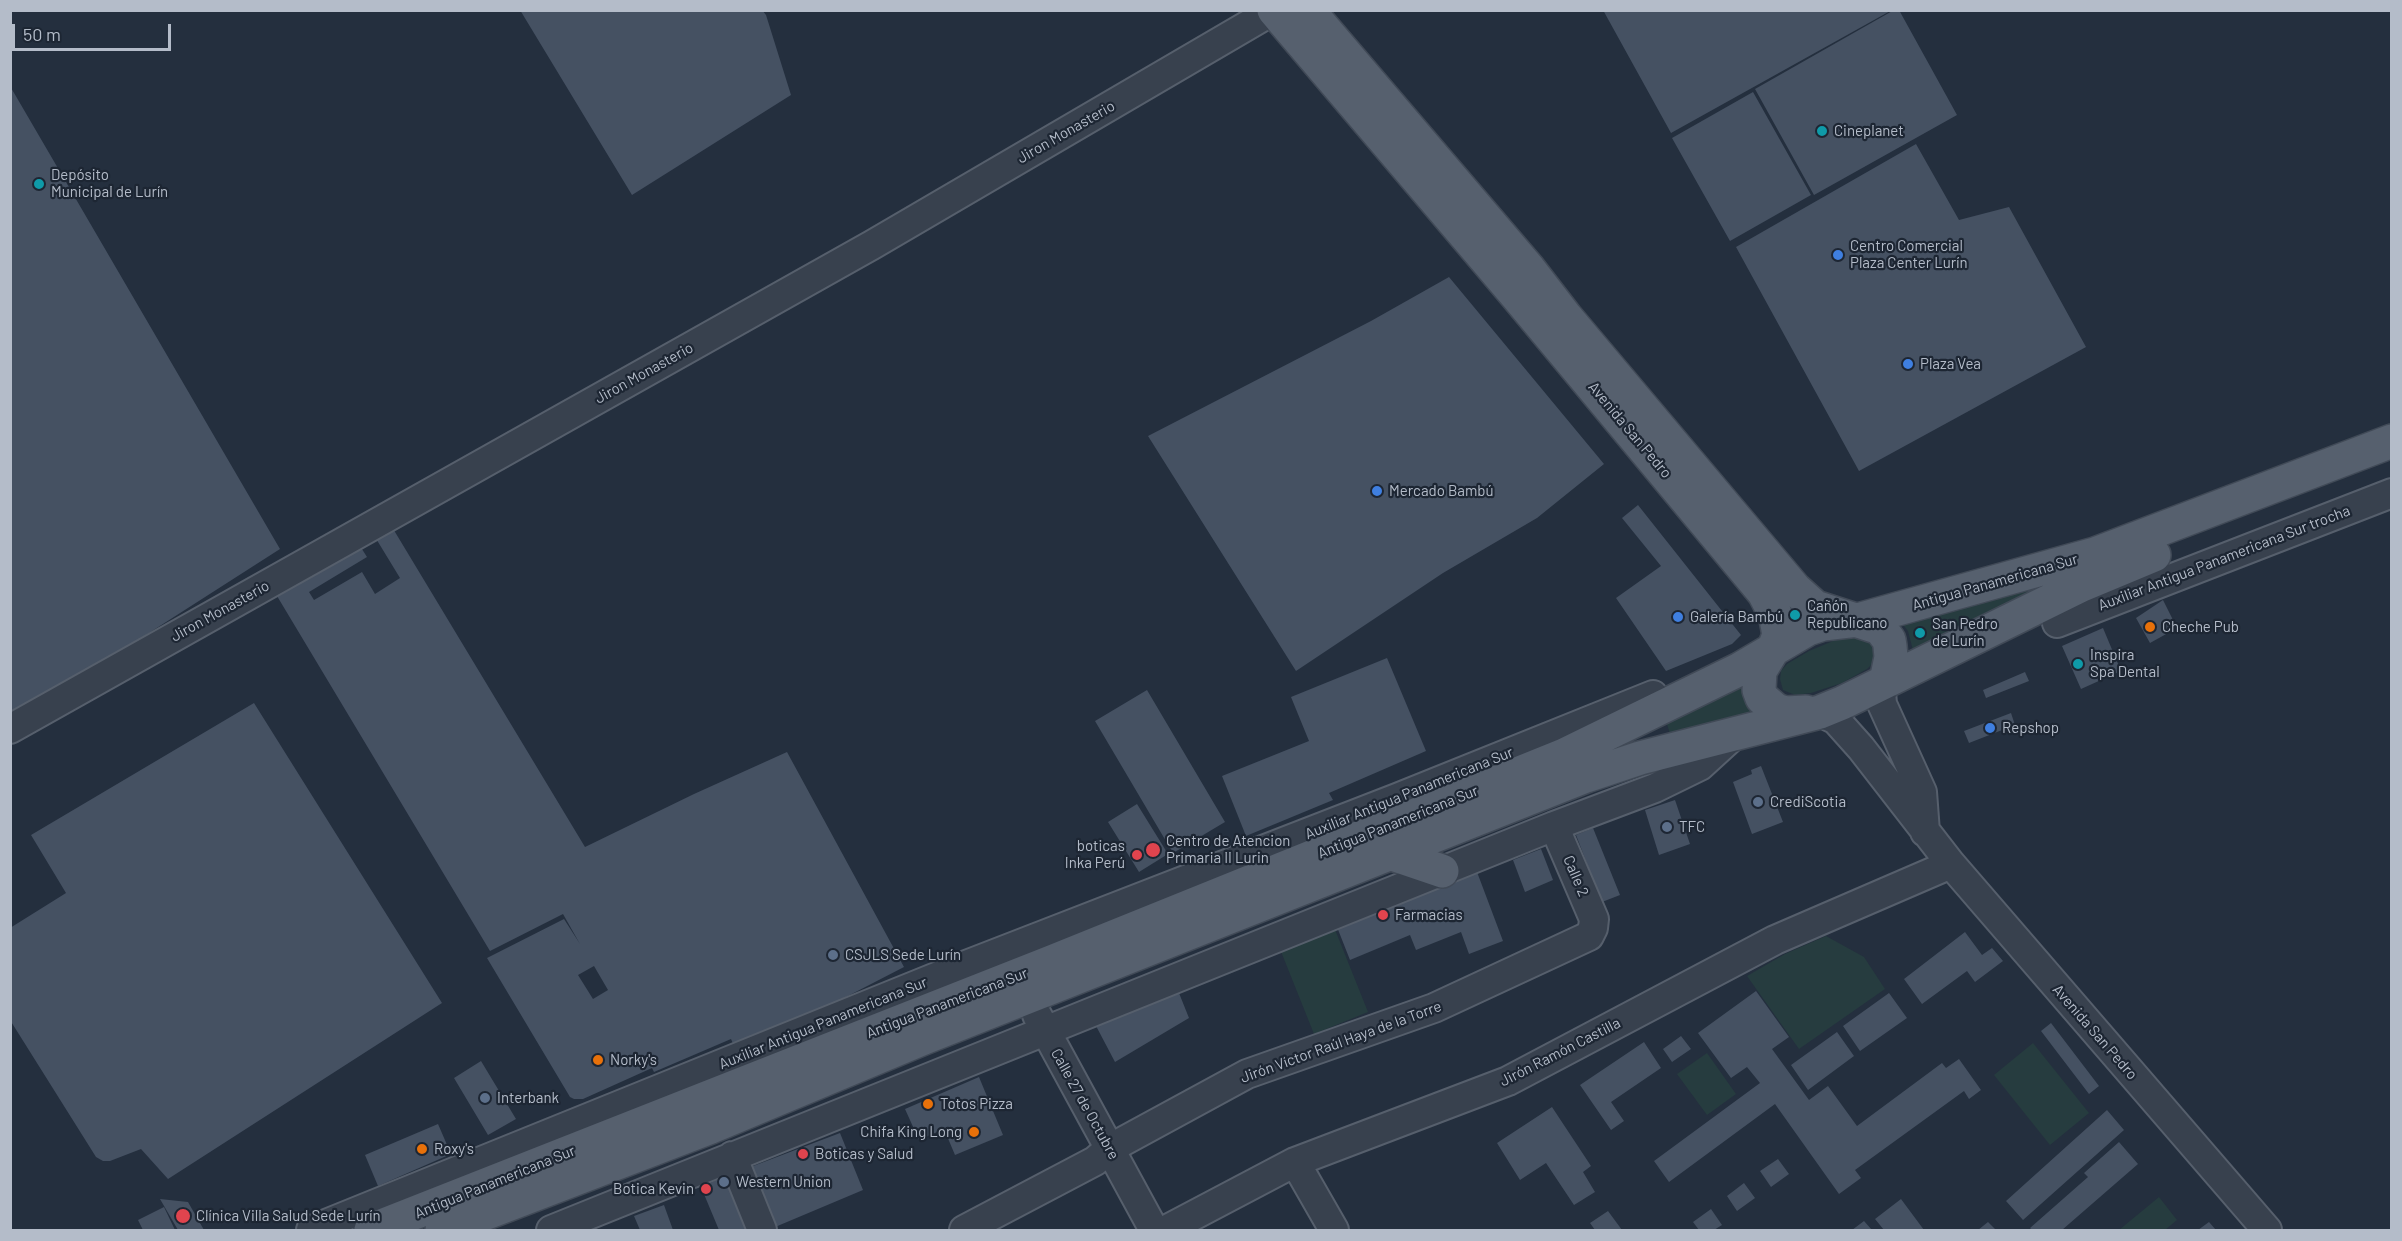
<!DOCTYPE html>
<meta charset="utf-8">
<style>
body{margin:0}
#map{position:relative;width:2402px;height:1241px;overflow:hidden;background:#242f3e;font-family:Barlow,sans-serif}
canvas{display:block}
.frame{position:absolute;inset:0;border:12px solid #b4bcc9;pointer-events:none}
.scale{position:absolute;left:12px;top:24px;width:159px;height:27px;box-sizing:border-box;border:3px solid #b4bcc9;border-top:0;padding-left:8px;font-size:18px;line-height:21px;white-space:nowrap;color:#b4bcc9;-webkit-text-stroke:4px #1d2633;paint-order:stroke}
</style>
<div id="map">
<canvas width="2402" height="1241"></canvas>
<div class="frame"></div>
<div class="scale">50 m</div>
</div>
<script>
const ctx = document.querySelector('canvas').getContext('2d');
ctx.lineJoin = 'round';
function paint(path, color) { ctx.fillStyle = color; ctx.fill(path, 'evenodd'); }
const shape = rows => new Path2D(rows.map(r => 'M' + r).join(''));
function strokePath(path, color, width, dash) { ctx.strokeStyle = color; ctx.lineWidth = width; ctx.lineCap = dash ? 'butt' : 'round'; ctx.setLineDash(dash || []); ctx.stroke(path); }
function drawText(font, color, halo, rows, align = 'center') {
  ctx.font = font + ' Barlow,sans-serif'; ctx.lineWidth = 4.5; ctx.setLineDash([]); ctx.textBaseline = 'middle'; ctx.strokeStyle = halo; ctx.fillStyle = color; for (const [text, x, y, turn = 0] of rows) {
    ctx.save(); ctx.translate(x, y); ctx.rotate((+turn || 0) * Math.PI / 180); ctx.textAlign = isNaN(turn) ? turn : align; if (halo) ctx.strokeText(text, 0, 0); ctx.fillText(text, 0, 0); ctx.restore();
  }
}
paint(shape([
 [2071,577,1915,658,1908,631,1900,621],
 [1855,636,1876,643,1875,661,1867,669,1842,683,1811,693,1795,695,1783,690,1780,679,1781,671,1787,664,1809,651,1833,641],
 [1744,677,1758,715,1671,737,1666,721],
 [1334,927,1368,1012,1314,1034,1280,949],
 [1826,936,1864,957,1885,989,1799,1049,1747,976,1785,954],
 [2033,1043,2089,1113,2050,1145,1994,1075],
 [1707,1053,1736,1094,1707,1115,1677,1074],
 [2159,1197,2177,1220,2165,1230,2119,1230]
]), '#263c3f');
paint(shape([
 [520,10,762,10,766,15,791,95,632,195],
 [1603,10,1892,10,1671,133],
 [1894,10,1899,10,1957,115,1814,195,1755,89],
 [10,86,280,549,10,722],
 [1753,92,1811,195,1730,241,1672,138],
 [1916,144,1959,220,2009,207,2086,347,1859,471,1736,247],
 [1449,277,1604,464,1537,518,1443,573,1296,671,1148,436,1371,321],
 [1638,505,1741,635,1732,644,1666,671,1616,598,1661,566,1622,518],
 [392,527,585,847,694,794,787,752,904,967,813,1014,735,1048,731,1039,654,1072,652,1068,583,1099,574,1099,570,1097,487,958,564,919,580,944,563,914,490,951,277,596,360,546,367,557,309,592,314,600,362,572,375,594,400,578,375,537],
 [594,966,608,990,593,999,578,975],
 [2163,600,2177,628,2150,643,2136,618],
 [2103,628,2121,671,2081,689,2062,646],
 [1387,658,1426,751,1329,793,1333,800,1246,836,1222,776,1309,741,1291,697],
 [2025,672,2029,681,1986,698,1983,690],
 [1147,690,1225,822,1173,853,1095,721],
 [254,703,442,1003,168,1179,141,1149,110,1161,103,1161,96,1157,10,1020,10,928,66,893,31,835],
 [2011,713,2015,725,1969,743,1964,731],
 [1761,766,1783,822,1752,834,1733,782,1752,774,1751,770],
 [1675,800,1690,844,1659,855,1645,810],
 [1137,804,1168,854,1139,872,1108,822],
 [1593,828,1620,895,1602,902,1576,835],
 [1541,849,1553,880,1525,892,1513,860],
 [1477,872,1503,941,1469,954,1461,932,1416,950,1410,935,1350,960,1337,927],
 [1965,932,1982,955,1992,948,2003,961,1975,982,1967,971,1922,1004,1904,979],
 [1756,991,1789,1037,1772,1049,1809,1100,1828,1086,1857,1126,1942,1063,1946,1068,1959,1059,1981,1090,1969,1099,1964,1091,1855,1170,1861,1178,1839,1194,1775,1104,1669,1182,1654,1161,1760,1083,1747,1067,1731,1078,1698,1033],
 [1179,993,1189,1018,1115,1062,1095,1024],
 [1889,993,1907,1018,1860,1051,1843,1026],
 [2051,1023,2099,1086,2089,1094,2041,1031],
 [1837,1032,1854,1056,1808,1090,1791,1065],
 [1681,1036,1691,1049,1672,1062,1663,1049],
 [1644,1042,1661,1068,1611,1102,1624,1121,1611,1130,1580,1085],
 [481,1061,516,1119,488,1135,454,1078],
 [979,1077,1003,1135,955,1155,944,1129,919,1140,905,1109],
 [1552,1107,1591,1166,1583,1172,1595,1192,1574,1205,1546,1163,1520,1180,1497,1143],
 [2107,1110,2124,1130,2023,1220,2006,1201],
 [438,1124,451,1154,378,1186,365,1155],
 [840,1133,863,1190,768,1230,748,1168],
 [2119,1142,2138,1164,2062,1230,2032,1230,2030,1228,2088,1177,2084,1173],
 [1778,1159,1789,1174,1771,1187,1760,1171],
 [726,1176,748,1230,719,1230,701,1187],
 [1744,1183,1755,1198,1737,1211,1727,1196],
 [160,1199,188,1202,204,1230,178,1230],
 [1901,1199,1924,1230,1884,1230,1875,1219],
 [664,1205,673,1230,640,1230,634,1216],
 [164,1207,175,1230,143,1230,138,1220],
 [1711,1209,1722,1225,1714,1230,1699,1230,1693,1222],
 [1608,1211,1622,1230,1595,1230,1590,1223],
 [1864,1221,1872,1230,1852,1230],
 [1988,1222,1996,1230,1978,1230],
 [2209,1222,2216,1230,2198,1230]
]), '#455162');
const minor = shape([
 [2057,623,2392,493],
 [1886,681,1881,691,1882,704,1922,792,1925,832],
 [1820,712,1836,720,1861,748,1951,864,2267,1230],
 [10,729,872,245,1274,10],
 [1037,1015,1154,1230],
 [732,1156,762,1230],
 [1295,1162,1334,1230],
 [311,1230,961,967,1397,798,1653,695],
 [551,1230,1554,826,1655,788,1700,766,1735,734],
 [964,1230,1095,1161,1109,1149,1247,1074,1434,1008,1589,936,1593,928,1594,919,1554,826],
 [1166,1230,1295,1162,1508,1081,1775,940,1951,864]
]);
const major = shape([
 [1274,10,1517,296,1764,593,1775,614,1779,635,1774,648,1760,671,1759,690,1762,698,1776,710,1785,713,1806,712],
 [1308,10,1529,269,1566,317,1795,589,1815,607,1880,628,1889,640,1890,646,1891,657,1886,681],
 [1389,853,1442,871],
 [371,1230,1051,962,1564,755,1740,669,1808,629,1823,624,1858,620,2095,554,2392,441],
 [442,1230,711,1127,924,1038,1586,776,1640,758,1820,712,1842,703,2082,585,2154,555]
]);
strokePath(minor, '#565f6c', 32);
strokePath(major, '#414a57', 36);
strokePath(minor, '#38414e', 28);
strokePath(major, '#56606e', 33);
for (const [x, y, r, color] of [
 [1822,131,6,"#0f9aa8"],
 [39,184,6,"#0f9aa8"],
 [1838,255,6,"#3f7fe0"],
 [1908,364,6,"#3f7fe0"],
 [1377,491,6,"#3f7fe0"],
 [1795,615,6,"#0f9aa8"],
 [1678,617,6,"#3f7fe0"],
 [2150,627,6,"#e8710a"],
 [1920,633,6,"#0f9aa8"],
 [2078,664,6,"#0f9aa8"],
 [1990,728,6,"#3f7fe0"],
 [1758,802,6,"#5c6f8a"],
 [1667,827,6,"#5c6f8a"],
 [1153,850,8,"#e0444e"],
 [1137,855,6,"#e0444e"],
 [1383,915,6,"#e0444e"],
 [833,955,6,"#5c6f8a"],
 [598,1060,6,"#e8710a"],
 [485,1098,6,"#5c6f8a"],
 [928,1104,6,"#e8710a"],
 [974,1132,6,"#e8710a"],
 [422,1149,6,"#e8710a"],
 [803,1154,6,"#e0444e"],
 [724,1182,6,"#5c6f8a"],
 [706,1189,6,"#e0444e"],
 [183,1216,8,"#e0444e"]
]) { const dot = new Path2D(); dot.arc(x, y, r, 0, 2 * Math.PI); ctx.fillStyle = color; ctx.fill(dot); strokePath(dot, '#1d2633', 2); }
drawText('15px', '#b4bcc9', '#1d2633', [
 ["Cineplanet",1834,131],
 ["Depósito",51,175],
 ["Municipal de Lurín",51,192],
 ["Centro Comercial",1850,246],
 ["Plaza Center Lurín",1850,263],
 ["Plaza Vea",1920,364],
 ["Mercado Bambú",1389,491],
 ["Cañón",1807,606],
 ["Republicano",1807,623],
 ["Galería Bambú",1690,617],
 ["San Pedro",1932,624],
 ["de Lurín",1932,641],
 ["Cheche Pub",2162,627],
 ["Inspira",2090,655],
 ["Spa Dental",2090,672],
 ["Repshop",2002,728],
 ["CrediScotia",1770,802],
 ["TFC",1679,827],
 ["Centro de Atencion",1166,841],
 ["Primaria II Lurin",1166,858],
 ["boticas",1125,846,"right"],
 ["Inka Perú",1125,863,"right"],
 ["Farmacias",1395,915],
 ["CSJLS Sede Lurín",845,955],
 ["Norky's",610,1060],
 ["Interbank",497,1098],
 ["Totos Pizza",940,1104],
 ["Chifa King Long",962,1132,"right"],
 ["Roxy's",434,1149],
 ["Boticas y Salud",815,1154],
 ["Western Union",736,1182],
 ["Botica Kevin",694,1189,"right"],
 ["Clínica Villa Salud Sede Lurín",196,1216]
], 'left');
drawText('15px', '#b4bcc9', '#1d2633', [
 ["Jiron Monasterio",1066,132,-30],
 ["Jiron Monasterio",644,373,-29],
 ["Avenida San Pedro",1630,430,50],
 ["Auxiliar Antigua Panamericana Sur trocha",2224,558,-21],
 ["Antigua Panamericana Sur",1995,582,-16],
 ["Jiron Monasterio",220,611,-29],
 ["Auxiliar Antigua Panamericana Sur",1409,793,-22],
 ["Antigua Panamericana Sur",1398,822,-22],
 ["Calle 2",1576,876,67],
 ["Antigua Panamericana Sur",947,1003,-21],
 ["Auxiliar Antigua Panamericana Sur",823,1023,-22],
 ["Avenida San Pedro",2095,1032,49],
 ["Jirón Víctor Raúl Haya de la Torre",1341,1042,-20],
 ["Jirón Ramón Castilla",1560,1052,-27],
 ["Calle 27 de Octubre",1085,1104,61],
 ["Antigua Panamericana Sur",495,1182,-22]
]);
</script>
